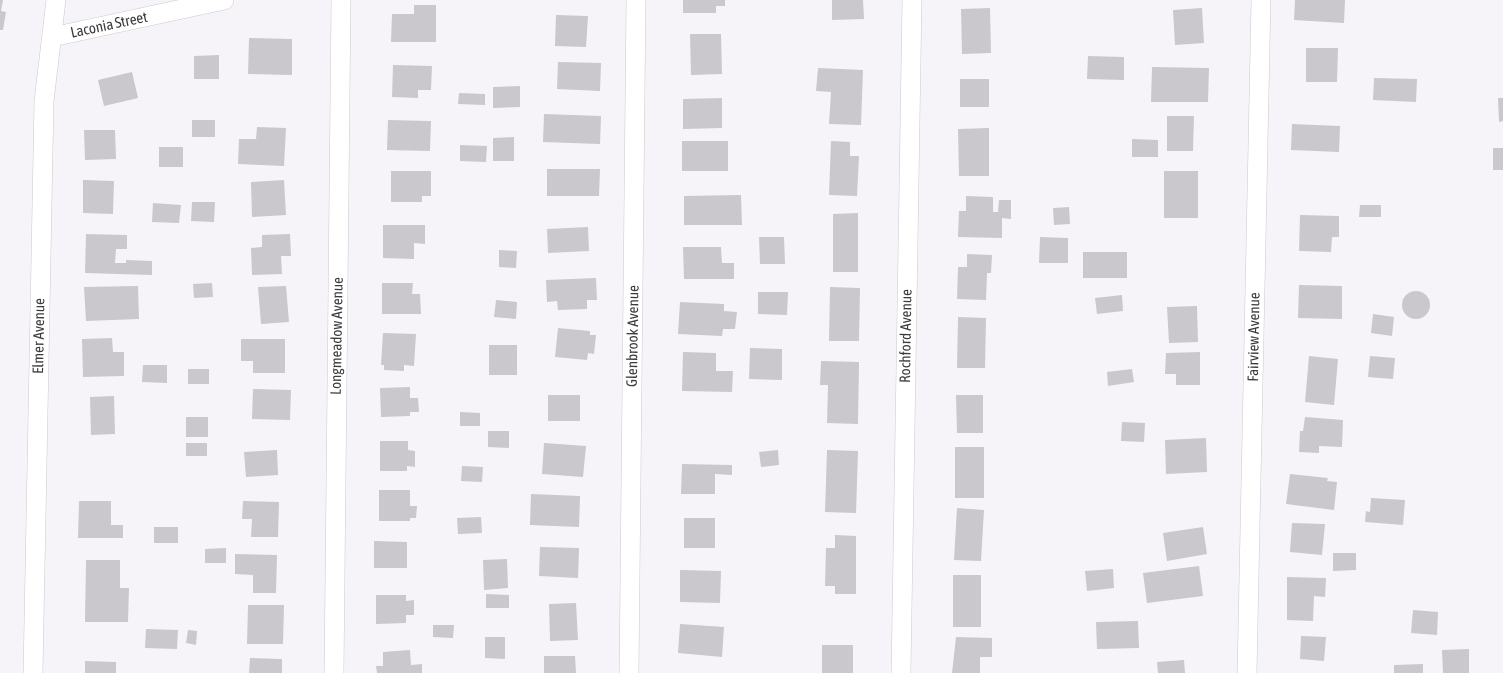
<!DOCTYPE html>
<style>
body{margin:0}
canvas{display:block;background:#f6f4f9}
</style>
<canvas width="1503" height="673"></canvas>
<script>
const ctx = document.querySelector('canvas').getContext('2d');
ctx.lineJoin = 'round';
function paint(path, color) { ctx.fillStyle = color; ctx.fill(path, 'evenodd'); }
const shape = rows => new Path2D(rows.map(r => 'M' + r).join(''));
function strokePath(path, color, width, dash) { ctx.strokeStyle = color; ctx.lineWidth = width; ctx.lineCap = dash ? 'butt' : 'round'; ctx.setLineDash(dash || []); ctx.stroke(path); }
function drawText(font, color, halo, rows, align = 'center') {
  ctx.font = font + ' "Asap Condensed",sans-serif'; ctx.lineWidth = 4; ctx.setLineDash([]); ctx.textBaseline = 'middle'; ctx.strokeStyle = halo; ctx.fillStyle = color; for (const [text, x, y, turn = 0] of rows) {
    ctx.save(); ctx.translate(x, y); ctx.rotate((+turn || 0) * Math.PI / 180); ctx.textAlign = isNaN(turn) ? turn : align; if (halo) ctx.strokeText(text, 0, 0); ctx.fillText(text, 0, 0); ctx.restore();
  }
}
paint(shape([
 [0,0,3,0,1,11,6,12,3,30,0,30],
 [683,0,725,0,725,6,716,6,716,13,683,13],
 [832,0,863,0,864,19,832,20],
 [1295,0,1345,0,1344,23,1294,20],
 [414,5,436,5,436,42,391,42,392,14,414,14],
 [990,8,991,53,962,54,961,9],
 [1202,8,1204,43,1175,45,1173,10],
 [556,15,588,16,586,47,555,46],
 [690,34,721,34,722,74,691,75],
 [249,38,292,39,292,75,248,74],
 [1306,48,1338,48,1337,82,1306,82],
 [219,55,219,79,194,79,194,56],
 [1088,56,1124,57,1124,80,1087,79],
 [558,62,601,63,600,91,557,89],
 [393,65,432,66,431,90,418,90,418,98,392,97],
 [1152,67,1209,68,1208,102,1151,102],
 [818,68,863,70,861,125,829,124,831,92,816,91],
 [132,72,138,98,104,106,98,80],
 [1374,78,1417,79,1416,102,1373,100],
 [960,79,989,79,989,107,960,107],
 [520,86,520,107,493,108,493,87],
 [459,93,485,94,485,105,458,104],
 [722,98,722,128,683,129,683,99],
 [1498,98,1503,98,1503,121,1499,122],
 [544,114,601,116,600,144,543,142],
 [1167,116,1194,116,1193,151,1167,151],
 [192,120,215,120,215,137,192,137],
 [388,120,431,121,430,151,387,150],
 [1292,124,1340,126,1339,152,1291,150],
 [257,127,286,128,284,166,238,164,239,139,256,139],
 [989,128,989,176,959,176,958,129],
 [84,130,115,130,116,159,85,160],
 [514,137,514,161,493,161,493,138],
 [1132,139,1158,140,1158,157,1132,157],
 [682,141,728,141,728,171,682,171],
 [831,141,850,142,850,156,859,156,857,196,829,195],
 [460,145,487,146,486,162,460,161],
 [159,147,183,147,183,167,159,167],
 [1493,148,1503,148,1503,170,1493,170],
 [547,169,600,169,599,196,547,196],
 [391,171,431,171,431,196,422,196,422,202,391,202],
 [1164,171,1198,171,1198,218,1164,218],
 [83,180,114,181,113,214,83,213],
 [284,180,286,215,252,217,251,182],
 [741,195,742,225,684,225,684,196],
 [966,196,993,197,993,212,998,212,999,200,1011,200,1011,219,1002,218,1002,238,958,237,959,211,966,211],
 [192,202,215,202,214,222,191,221],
 [153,203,181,205,179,223,152,222],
 [1360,205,1381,205,1381,217,1359,217],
 [1069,207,1070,224,1054,225,1053,208],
 [858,213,858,272,833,272,833,214],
 [1300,215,1339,216,1339,237,1332,237,1331,252,1299,251],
 [383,225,425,225,425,244,414,243,414,259,383,258],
 [588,227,589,251,548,253,547,229],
 [86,234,127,235,127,249,116,249,115,263,126,263,126,260,152,261,152,275,85,273],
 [290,234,291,256,281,256,282,274,252,275,251,248,262,247,262,235],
 [759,237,784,237,785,264,760,264],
 [1040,237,1068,238,1068,263,1039,263],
 [683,247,721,247,722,263,734,263,734,279,684,279],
 [499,250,517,251,516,268,499,267],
 [1083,252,1127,252,1127,278,1083,278],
 [967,254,992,255,991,273,987,273,986,300,957,299,958,267,967,267],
 [596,278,597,300,587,300,587,309,558,310,557,301,547,302,546,280],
 [212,283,213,297,194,298,193,284],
 [382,283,413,283,412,294,420,294,421,314,382,314],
 [1299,285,1342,286,1342,319,1298,318],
 [138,286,139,319,86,321,84,287],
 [286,286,289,322,261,324,258,287],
 [830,287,860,288,859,341,829,341],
 '1402 305a14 14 0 1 1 28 0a14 14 0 1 1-28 0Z',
 [758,292,788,292,787,315,758,314],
 [1122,295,1123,311,1097,314,1095,298],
 [496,300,517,302,516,319,494,317],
 [680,302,724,304,724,311,737,312,735,329,723,329,722,336,678,334],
 [1197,306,1198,342,1169,343,1167,307],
 [1373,314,1394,317,1392,336,1371,333],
 [958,317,986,318,985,368,957,368],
 [558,328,590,331,590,335,596,335,594,354,588,353,587,360,555,357],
 [383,333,416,334,414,366,404,365,404,371,384,370,384,365,381,365],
 [112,338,113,352,124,352,124,376,83,377,82,339],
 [241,339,285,339,285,373,253,373,253,361,241,361],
 [489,345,517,345,517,375,489,375],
 [750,348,782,349,782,380,749,379],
 [683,352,716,353,716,371,733,371,732,392,682,391],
 [1200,352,1200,385,1176,385,1176,374,1165,374,1166,353],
 [1309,356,1338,359,1334,405,1305,402],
 [1370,356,1395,358,1393,379,1368,377],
 [821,361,859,362,858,424,827,423,828,385,820,385],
 [143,365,167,365,167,383,142,382],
 [188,369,209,369,209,384,188,384],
 [1132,369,1134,382,1108,386,1107,372],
 [410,387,410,398,418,398,419,412,410,412,410,416,381,417,380,388],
 [253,389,291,390,290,420,252,419],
 [548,395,580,395,580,421,548,421],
 [956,395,983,395,983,433,957,433],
 [114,396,115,434,91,435,90,397],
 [460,412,480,413,480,426,460,426],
 [186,417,208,417,208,437,186,437],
 [1305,417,1343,420,1342,447,1319,446,1319,453,1299,452,1300,431,1303,431],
 [1122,422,1145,423,1144,442,1121,441],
 [488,431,509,431,509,448,488,447],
 [1206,438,1207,472,1166,474,1165,440],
 [380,441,408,441,408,450,415,451,415,467,407,466,407,471,380,471],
 [186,443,207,443,207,456,186,456],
 [544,443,586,446,583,477,542,474],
 [955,447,984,447,984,498,955,498],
 [277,450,278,475,246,477,244,452],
 [778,450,779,465,761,467,759,452],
 [827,450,858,451,856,513,825,512],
 [682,464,732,465,732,475,715,474,715,494,681,494],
 [462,466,483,467,482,482,461,481],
 [1290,474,1328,478,1327,481,1337,482,1334,510,1286,504],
 [379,490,410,490,410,506,417,506,416,518,410,518,410,521,379,521],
 [531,494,580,496,579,527,530,525],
 [1371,498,1405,500,1403,525,1365,522,1366,511,1370,512],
 [79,501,111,501,111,525,123,525,123,538,78,538],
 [243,501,279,502,278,537,251,537,252,519,242,519],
 [957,508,984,510,981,561,954,560],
 [481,517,482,533,458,534,457,518],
 [684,518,715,518,715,548,684,548],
 [1292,523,1325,524,1322,555,1290,552],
 [154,527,178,527,178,543,154,543],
 [1203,527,1207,554,1167,561,1163,533],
 [835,535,856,536,856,594,835,594,835,586,825,586,826,548,835,548],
 [374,541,407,542,407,568,374,568],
 [540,547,579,548,578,578,539,576],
 [226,548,226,563,205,563,205,549],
 [1333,553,1356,553,1356,570,1333,571],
 [235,554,277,555,276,593,253,593,253,575,235,574],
 [507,559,508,588,484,590,483,560],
 [86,560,120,560,120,588,129,588,128,622,85,622],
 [1199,566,1203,596,1147,603,1143,573],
 [1113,569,1114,588,1087,591,1085,571],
 [680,570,721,571,720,603,680,602],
 [953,575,981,575,981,627,953,627],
 [1287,577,1326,578,1325,597,1314,596,1313,621,1287,620],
 [486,594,509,595,509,608,486,608],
 [376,595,406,595,406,601,414,600,414,615,406,615,406,623,376,624],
 [576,603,578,640,550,641,549,604],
 [248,605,284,605,283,644,247,644],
 [1413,610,1438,612,1437,635,1411,633],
 [1138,621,1139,648,1097,649,1096,622],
 [680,624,724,627,722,657,678,653],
 [433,625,454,625,453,638,433,637],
 [146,629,178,630,177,649,145,648],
 [188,630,197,631,196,645,186,643],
 [1301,636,1326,637,1324,661,1300,659],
 [485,637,505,637,505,659,485,658],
 [956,637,992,638,992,657,980,657,980,673,952,673],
 [822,645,853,645,853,673,822,673],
 [1469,649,1469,673,1443,673,1442,650],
 [410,650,411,665,422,664,422,673,377,673,376,666,383,666,383,652],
 [544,656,575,656,576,673,544,673],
 [250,658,282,659,282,673,249,673],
 [1184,660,1185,673,1158,673,1157,662],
 [85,661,116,662,116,673,85,673],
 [1423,664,1423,673,1394,673,1394,665]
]), '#cac8cc');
const street = shape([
 [52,37,224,0],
 [33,673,44,101,56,0],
 [334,673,341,0],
 [629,673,636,0],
 [901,673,912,0],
 [1247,673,1261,0]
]);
strokePath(street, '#cbc9ce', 20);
strokePath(street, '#fff', 19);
drawText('15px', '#3b3a3c', '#fff', [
 ["Laconia Street",109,25,-12],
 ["Elmer Avenue",39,336,-89],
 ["Longmeadow Avenue",337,336,-89],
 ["Glenbrook Avenue",633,336,-89],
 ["Rochford Avenue",906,336,-89],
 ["Fairview Avenue",1254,337,-89]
]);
</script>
